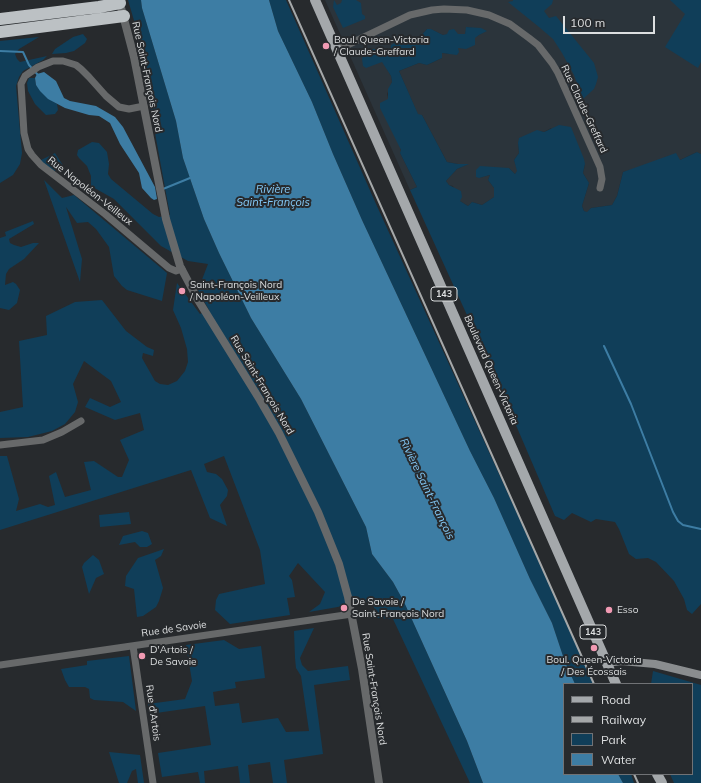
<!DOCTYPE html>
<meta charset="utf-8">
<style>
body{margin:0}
#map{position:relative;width:701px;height:783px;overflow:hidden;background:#272a2d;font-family:Mulish,sans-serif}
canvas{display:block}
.legend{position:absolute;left:563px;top:683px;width:130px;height:92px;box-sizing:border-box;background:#272a2d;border:1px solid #707275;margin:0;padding:5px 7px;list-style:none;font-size:12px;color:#dddfe0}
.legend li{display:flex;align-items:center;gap:8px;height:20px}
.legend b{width:20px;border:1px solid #707275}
.scale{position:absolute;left:563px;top:16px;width:92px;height:18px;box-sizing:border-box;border:2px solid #dddfe0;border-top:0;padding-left:5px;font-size:12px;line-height:14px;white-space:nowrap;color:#dddfe0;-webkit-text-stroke:3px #272a2d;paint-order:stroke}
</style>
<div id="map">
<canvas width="701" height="783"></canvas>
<ul class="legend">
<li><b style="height:5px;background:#a4a8ab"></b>Road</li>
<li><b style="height:5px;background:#a5a8a9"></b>Railway</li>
<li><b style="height:11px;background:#103e59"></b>Park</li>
<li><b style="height:11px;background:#3d7da4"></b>Water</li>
</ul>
<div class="scale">100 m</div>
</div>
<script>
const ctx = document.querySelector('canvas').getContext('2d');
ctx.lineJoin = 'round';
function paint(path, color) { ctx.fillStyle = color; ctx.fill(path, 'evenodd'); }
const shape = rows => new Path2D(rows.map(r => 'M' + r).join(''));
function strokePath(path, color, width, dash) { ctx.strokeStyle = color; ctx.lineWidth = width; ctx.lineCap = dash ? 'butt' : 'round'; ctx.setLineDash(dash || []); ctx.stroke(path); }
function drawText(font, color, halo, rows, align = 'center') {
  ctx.font = font + ' Mulish,sans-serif'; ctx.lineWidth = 4; ctx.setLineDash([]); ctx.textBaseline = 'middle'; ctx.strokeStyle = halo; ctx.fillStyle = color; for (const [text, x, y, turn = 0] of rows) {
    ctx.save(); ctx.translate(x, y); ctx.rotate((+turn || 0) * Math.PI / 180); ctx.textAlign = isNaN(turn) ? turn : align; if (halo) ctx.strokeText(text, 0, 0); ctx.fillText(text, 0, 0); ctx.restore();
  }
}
paint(shape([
 [325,0,701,0,701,154,697,152,680,160,623,172,617,196,612,205,591,208,587,213,584,211,582,206,589,183,583,173,585,164,551,128,544,132,541,131,518,143,519,153,514,160,518,171,515,174,509,168,479,178,490,175,488,180,494,188,494,197,482,205,472,202,468,206,460,201,453,186,449,185,446,181,457,169,468,164,458,164,447,162,422,115,418,115,399,71,419,63,427,65,442,58,442,53,450,54,458,47,486,31,467,27,465,34,443,35,430,29,427,29,419,38,415,38,386,56,381,54,383,62,391,76,392,82,387,94,401,151,400,153,417,187,410,190]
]), '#2b343b');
paint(shape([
 [128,0,141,0,142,8,176,121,183,158,204,219,219,253,251,318,301,399,366,527,372,554,393,582,404,602,467,741,483,783,470,783,393,619,377,618,372,601,309,612,320,604,325,592,298,563,289,576,292,580,295,597,287,598,290,615,230,624,215,610,216,600,219,594,265,584,260,550,224,456,204,464,207,472,216,474,222,479,228,490,227,496,220,505,227,526,210,518,191,470,0,530,0,456,7,456,19,499,16,511,40,504,48,507,55,505,49,476,56,472,65,497,91,490,84,462,94,461,118,477,122,477,129,460,120,440,144,430,140,413,115,420,85,407,90,398,110,407,121,402,111,381,84,361,73,384,78,402,75,412,65,424,52,431,28,437,0,438,0,412,23,407,19,341,47,335,46,316,75,302,102,300,126,331,147,347,154,350,153,356,143,353,142,358,155,381,160,384,168,385,177,381,185,371,188,362,187,349,181,328,173,310,177,283,200,314,209,310,198,290,208,264,188,261,161,246,114,199,91,186,91,176,87,166,79,158,77,155,78,150,92,142,99,143,107,152,109,164,108,174,111,179,153,214,159,217,170,215,135,24],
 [269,0,286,0,376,204,577,645,594,684,575,684,565,662,552,623,530,579,494,498,470,451,362,220,333,154,312,102,278,31],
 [334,0,337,5,341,3,342,0,356,0,361,3,362,14,365,16,365,19,343,28,333,7],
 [513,0,553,0,552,4,544,11,549,18,556,16,594,63,598,77,596,84,594,89,583,99,574,75,562,53,553,39,539,27,508,2,513,1],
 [670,0,701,0,701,62,698,68,665,47,685,14],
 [466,27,481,28,487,31,479,35,475,38,475,45,466,49,458,48,459,52,457,55,442,53,442,58,427,65,419,63,399,71,418,114,422,115,447,162,458,164,469,164,457,169,446,181,449,185,461,191,462,197,460,201,468,206,472,202,482,205,494,197,494,188,488,180,490,175,479,178,476,177,476,170,480,166,509,168,515,174,517,171,514,160,519,153,518,143,519,138,537,130,544,132,559,125,571,127,584,159,585,164,583,173,589,183,582,206,584,211,587,212,591,208,612,205,617,196,623,172,676,153,680,160,697,152,701,154,701,604,692,614,687,610,684,599,674,581,656,562,648,558,636,559,629,554,619,529,615,522,596,519,591,522,572,513,564,520,555,516,497,381,410,190,417,187,400,153,401,150,380,108,380,103,388,99,388,89,392,82,391,76,382,62,366,68,363,66,362,59,364,52,371,49,377,49,381,54,386,56,390,53,391,45,400,40,419,38,427,29,431,29,443,35,447,34,449,30,454,29,458,34,465,34],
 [83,34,87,39,85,43,74,51,66,53,52,54,55,49,73,37],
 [39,37,19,49,15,54,17,59,20,62,47,56,43,60,23,71,19,77,16,86,22,153,20,164,13,175,0,183,0,41],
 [29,78,35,78,36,85,48,98,57,104,58,110,55,114,46,115,35,104,28,91,27,83],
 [55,153,64,167,63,168,54,171,41,162,41,160],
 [44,180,62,198,74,195,167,273,162,301,127,290,122,286,114,276,109,247,96,229,88,222,77,223,66,207,82,259,80,282],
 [33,221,34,224,9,239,10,243,14,245,21,247,33,243,39,243,24,259,9,269,6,274,5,285,13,282,16,284,20,290,17,303,9,310,0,308,0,238,6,236,5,232],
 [129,512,131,524,100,527,99,515],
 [142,531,148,533,152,544,147,547,140,547,135,542,119,545,123,536],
 [164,549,161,556,155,560,163,588,159,601,156,607,143,616,137,617,134,589,125,586,126,576,138,558],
 [93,555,99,560,104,574,96,578,89,594,82,567,84,563],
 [314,628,300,658,302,665,308,671,348,666,350,680,314,685,323,754,284,760,287,783,273,783,270,762,248,765,250,783,240,783,238,766,204,771,205,783,200,783,198,772,162,777,158,753,211,745,205,706,149,714,148,704,185,699,192,681,186,645,224,640,239,649,261,646,265,678,235,682,236,688,213,692,215,706,239,703,242,723,278,718,286,732,309,731,301,676,296,668,295,658,294,631],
 [129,656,136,711,123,702,94,700,90,698,89,689,85,687,69,687,65,680,61,669,87,665,87,661],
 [653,671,701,685,701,783,674,783,670,774,692,774,692,684,651,684],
 [109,752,140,755,144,783,138,783,136,769,132,771,127,783,119,783],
 [618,774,631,774,634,783,623,783]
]), '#103e59');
paint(shape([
 [141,0,269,0,278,31,312,102,333,154,362,220,470,451,494,498,530,579,552,623,565,662,575,684,564,684,564,774,618,774,623,783,483,783,467,741,404,602,393,582,372,554,366,527,301,399,251,318,219,253,204,219,183,158,176,121,142,8],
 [44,72,56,81,64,98,70,101,96,106,115,117,123,127,155,187,157,199,154,200,151,198,142,188,139,173,120,144,110,123,99,116,89,115,65,108,48,99,40,91,36,85,35,78,37,74]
]), '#3d7da4');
strokePath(shape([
 [0,51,23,52,29,65,38,75],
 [163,189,190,178],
 [604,346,631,404,673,512,678,521,683,525,701,529]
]), '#3d7da4', 2);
strokePath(shape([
 [337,50,410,15,432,10,444,9,467,10,489,15,510,24,529,38,538,45,552,63,558,73,600,167,602,179,600,188],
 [144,106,129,109,119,107,106,96,89,77,81,69,76,65,63,61,53,61,38,67,25,76,21,84,24,133,28,149,32,155,41,165,105,214,169,268,176,271,182,269],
 [0,445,43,440,62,432,81,421],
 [133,646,153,783],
 [0,665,352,614]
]), '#67696a', 7);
strokePath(shape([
 [119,0,134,57,166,219,180,266,198,300,260,400,279,433,318,512,339,564,348,597,362,669,379,783]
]), '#67696a', 8);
strokePath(shape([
 [607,663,621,661,655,664,701,675]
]), '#8a8d8f', 8);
strokePath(shape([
 [315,0,616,684],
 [657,774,662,783]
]), '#a4a8ab', 10);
strokePath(shape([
 [0,19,99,7,120,3],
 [0,32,124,16]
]), '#bcc1c4', 12);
strokePath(shape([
 [289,0,594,684],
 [634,774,638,783]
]), '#a5a8a9', 2);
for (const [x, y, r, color] of [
 [326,46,4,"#f19ab3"],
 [182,291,4,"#f19ab3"],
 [344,608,4,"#f19ab3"],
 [609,610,4,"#f19ab3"],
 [594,648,4,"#f19ab3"],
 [142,656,4,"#f19ab3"]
]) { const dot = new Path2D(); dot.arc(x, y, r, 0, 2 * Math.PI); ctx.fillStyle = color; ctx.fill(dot); strokePath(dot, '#272a2d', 1.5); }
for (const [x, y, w] of [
 [444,294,26],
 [593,632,26]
]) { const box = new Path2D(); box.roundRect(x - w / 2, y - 7, w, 14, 3); ctx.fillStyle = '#272a2d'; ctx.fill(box); strokePath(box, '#dddfe0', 1); }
drawText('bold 9px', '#dddfe0', null, [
 ["143",444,294],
 ["143",593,632]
]);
drawText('10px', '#dddfe0', '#272a2d', [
 ["Boul. Queen-Victoria",334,40],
 ["/ Claude-Greffard",334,52],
 ["Saint-François Nord",190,285],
 ["/ Napoléon-Veilleux",190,297],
 ["De Savoie /",352,602],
 ["Saint-François Nord",352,614],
 ["Esso",617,610],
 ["D'Artois /",150,650],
 ["De Savoie",150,662],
 ["Boul. Queen-Victoria",594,660,"center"],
 ["/ Des Écossais",594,672,"center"]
], 'left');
drawText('10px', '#dddfe0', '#272a2d', [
 ["Rue Saint-François Nord",147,77,78],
 ["Rue Claude-Greffard",584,109,65],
 ["Rue Napoléon-Veilleux",90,191,38],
 ["Boulevard Queen-Victoria",491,370,66],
 ["Rue Saint-François Nord",262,385,59],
 ["Rue de Savoie",174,629,-8],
 ["Rue Saint-François Nord",374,689,81],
 ["Rue d'Artois",153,713,82]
]);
drawText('italic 11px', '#84caf8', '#272a2d', [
 ["Rivière",273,190],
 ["Saint-François",273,203],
 ["Rivière Saint-François",427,489,64]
]);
</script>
